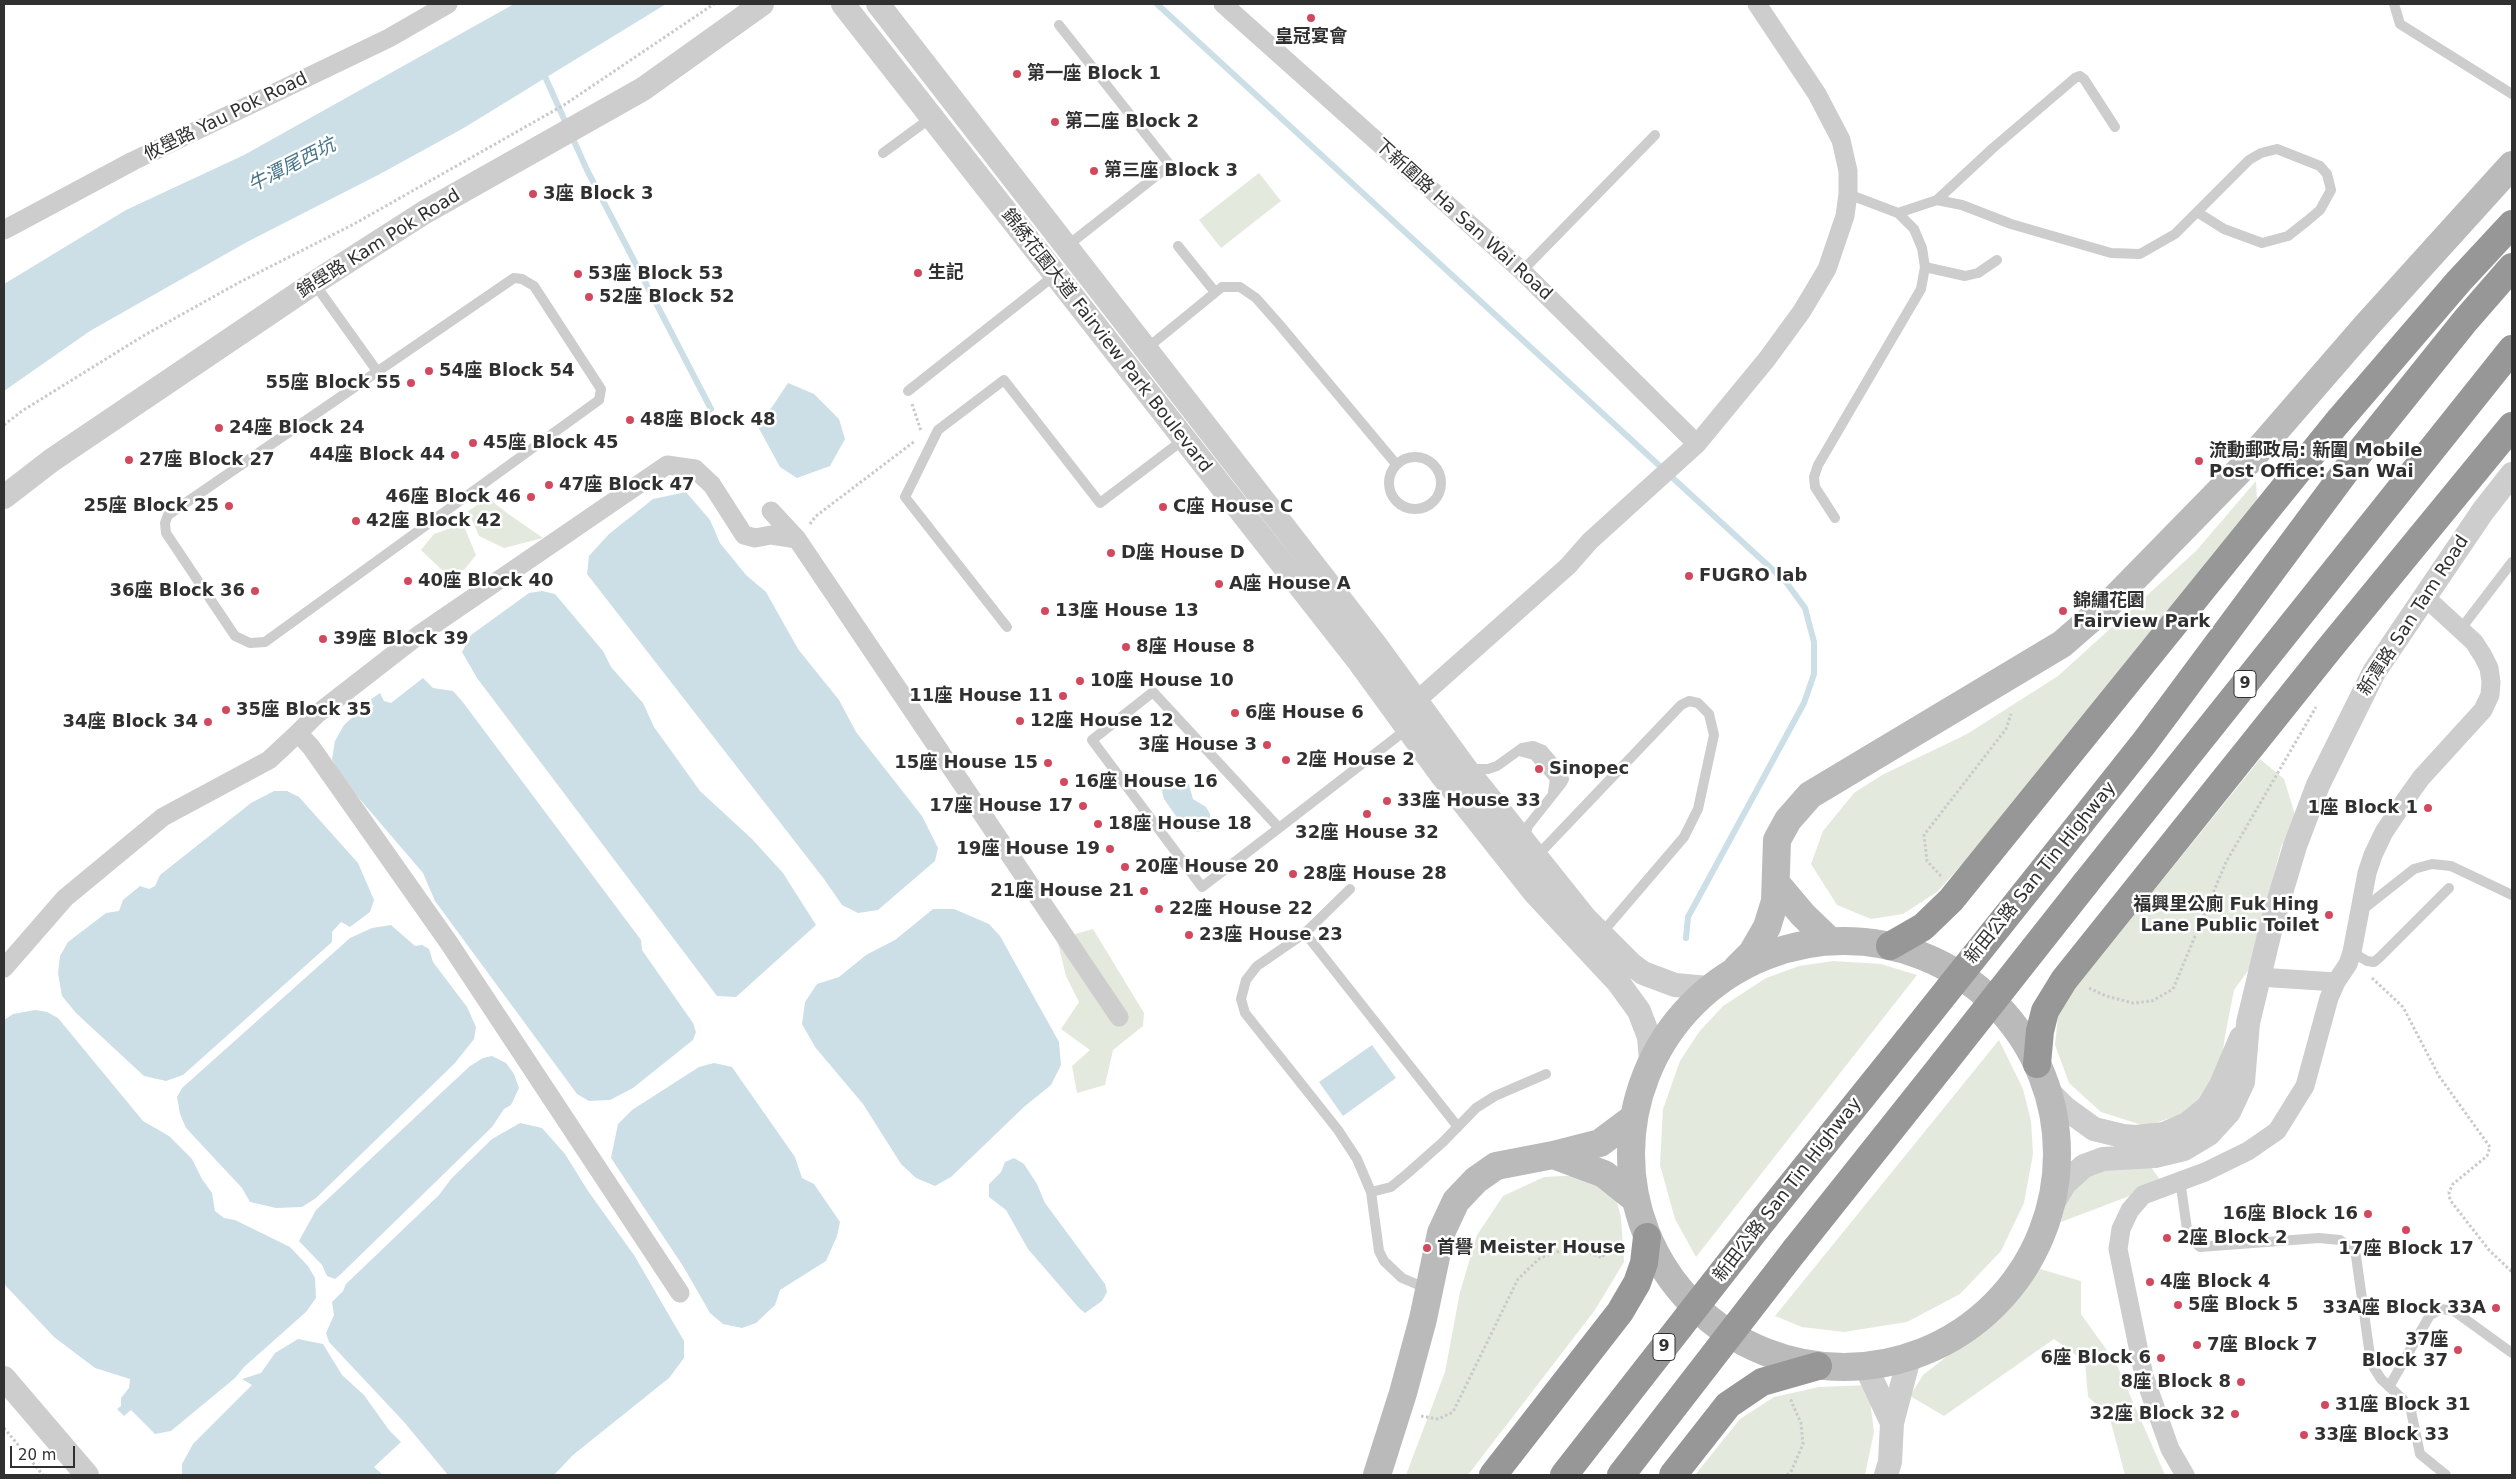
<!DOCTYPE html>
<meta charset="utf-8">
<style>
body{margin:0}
#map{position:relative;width:2516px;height:1479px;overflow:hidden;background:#fff;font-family:"DejaVu Sans",sans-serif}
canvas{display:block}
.frame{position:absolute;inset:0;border:5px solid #303030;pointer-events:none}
.scale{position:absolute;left:10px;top:1446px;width:65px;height:22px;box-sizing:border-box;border:2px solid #303030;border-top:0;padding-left:6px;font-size:15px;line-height:18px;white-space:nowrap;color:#303030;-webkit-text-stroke:4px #fff;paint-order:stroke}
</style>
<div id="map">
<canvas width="2516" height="1479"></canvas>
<div class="frame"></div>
<div class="scale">20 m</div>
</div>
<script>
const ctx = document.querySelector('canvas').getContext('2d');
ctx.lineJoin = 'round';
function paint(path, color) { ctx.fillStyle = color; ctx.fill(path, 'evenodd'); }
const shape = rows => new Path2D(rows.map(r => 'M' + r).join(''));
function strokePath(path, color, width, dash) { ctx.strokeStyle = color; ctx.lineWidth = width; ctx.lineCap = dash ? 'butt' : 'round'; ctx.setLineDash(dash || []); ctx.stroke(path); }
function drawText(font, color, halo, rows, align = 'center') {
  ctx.font = font + ' "DejaVu Sans","Noto Sans TC",sans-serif'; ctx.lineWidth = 5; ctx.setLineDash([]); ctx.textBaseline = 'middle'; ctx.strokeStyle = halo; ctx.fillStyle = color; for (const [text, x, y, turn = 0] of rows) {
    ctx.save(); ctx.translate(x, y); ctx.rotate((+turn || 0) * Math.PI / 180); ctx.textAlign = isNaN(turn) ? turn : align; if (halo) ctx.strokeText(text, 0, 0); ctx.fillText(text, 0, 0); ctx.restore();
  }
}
paint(shape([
 [1259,173,1281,201,1221,248,1199,220],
 [2256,481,2257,500,1973,852,1937,892,1903,914,1871,919,1837,905,1811,864,1823,831,1854,793,1882,775,1967,734,2058,676,2196,551],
 [488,498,507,513,543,538,504,548,479,536,468,511],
 [463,524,476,555,464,570,443,571,421,550,434,534],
 [2260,759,2284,779,2296,818,2281,847,2250,968,2234,990,2225,1036,2219,1081,2190,1112,2145,1126,2101,1112,2069,1083,2055,1045,2058,1016,2076,987],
 [1093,929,1144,1013,1143,1026,1113,1050,1105,1085,1077,1093,1072,1066,1090,1050,1061,1029,1079,1002,1066,976,1057,939],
 [1833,961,1881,964,1917,975,1696,1257,1675,1219,1660,1165,1663,1109,1680,1061,1699,1032,1723,1006,1766,978,1799,966],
 [1999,1040,2023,1089,2031,1121,2033,1154,2024,1203,2001,1251,1960,1294,1907,1322,1844,1332,1802,1327,1775,1316],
 [2149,1164,2160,1180,2127,1197,2061,1222,2073,1169],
 [1583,1175,1615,1195,1621,1217,1624,1262,1595,1310,1468,1475,1406,1475,1445,1372,1460,1292,1477,1235,1503,1196,1544,1177],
 [2040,1269,2081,1281,2081,1314,2116,1363,2165,1475,2125,1475,2109,1415,2088,1397,2085,1362,2054,1339,1944,1416,1910,1396,1923,1375,1983,1328],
 [1868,1385,1874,1432,1865,1475,1695,1475,1740,1419,1774,1397,1819,1387]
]), '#e4e9dd');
paint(shape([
 [514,4,666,4,462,129,380,174,247,242,90,331,4,391,4,284,126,210,244,155],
 [788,383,814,394,839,419,845,439,830,466,797,478,780,467,756,423,772,407],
 [686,492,710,520,720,543,746,575,766,592,798,649,839,700,856,732,922,816,938,848,935,861,878,910,858,913,842,905,824,879,587,574,589,556,609,534,653,499],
 [542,591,555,594,603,651,611,667,643,703,654,727,700,791,752,839,783,873,816,925,736,997,717,996,477,678,462,652,471,635,529,593],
 [423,678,433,688,453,691,462,701,641,940,642,950,693,1023,696,1032,693,1040,633,1088,610,1100,589,1101,577,1094,435,901,423,873,340,776,332,759,335,741,344,725,358,712,374,707,370,700,380,693,384,701,391,703],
 [1177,777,1184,779,1189,785,1193,799,1206,807,1210,814,1210,822,1205,829,1198,832,1189,831,1183,826,1164,799,1162,791,1164,784,1169,779],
 [274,791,287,791,299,797,358,863,374,900,370,912,350,927,341,922,332,932,332,942,183,1075,166,1081,144,1076,76,1013,62,996,58,973,60,956,68,942,106,913,119,911,123,900,140,886,149,889,155,886,160,875,251,803],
 [933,909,954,909,989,924,1000,936,1059,1042,1061,1065,1051,1085,1025,1106,951,1177,935,1186,916,1178,901,1164,863,1104,815,1047,802,1024,805,1002,817,984,839,977,866,955,895,940],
 [391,925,415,946,422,945,429,949,433,962,467,1007,476,1027,474,1039,455,1063,316,1198,302,1207,276,1208,250,1202,242,1188,186,1128,180,1114,177,1097,182,1088,350,938,372,928],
 [35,1010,47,1012,58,1018,143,1121,169,1136,192,1159,202,1179,212,1193,215,1211,224,1218,235,1220,290,1247,308,1266,315,1278,316,1298,306,1312,244,1367,235,1378,171,1431,155,1434,131,1410,124,1416,117,1409,121,1406,121,1398,129,1388,130,1379,95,1368,54,1337,4,1284,4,1020,13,1014],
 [1372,1045,1396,1078,1343,1116,1319,1082],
 [492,1056,506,1063,514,1074,519,1088,511,1105,504,1109,492,1127,342,1273,335,1279,327,1276,322,1265,299,1241,316,1210,470,1066,483,1058],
 [714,1063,732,1067,795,1157,802,1178,814,1184,840,1222,837,1236,826,1261,780,1290,775,1305,756,1323,742,1328,723,1324,710,1313,683,1266,611,1158,618,1124,632,1110,699,1067],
 [520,1123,542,1128,565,1154,588,1191,634,1255,684,1341,684,1358,669,1378,573,1455,554,1475,448,1475,404,1422,329,1342,326,1333,334,1315,332,1302,343,1291,346,1284,439,1195,451,1179,492,1139],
 [1014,1158,1024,1164,1037,1184,1045,1203,1105,1284,1107,1292,1102,1301,1085,1313,1079,1308,1028,1249,1006,1210,989,1197,989,1184,1001,1172,1005,1162],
 [298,1339,323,1344,342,1375,364,1395,389,1430,401,1442,374,1467,383,1475,182,1475,182,1464,193,1444,252,1385,242,1379,261,1373,275,1353]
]), '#ccdfe7');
strokePath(shape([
 [1157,4,1786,582,1805,608,1814,642,1814,674,1804,703,1688,917,1686,938],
 [542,70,587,170,711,409,691,425]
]), '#ccdfe7', 6);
strokePath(shape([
 [912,404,921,431],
 [4,425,22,411,143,336,240,282,354,224,564,105,714,4],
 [810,524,816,516,915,441],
 [1941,876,1927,861,1924,835,2006,729,2011,714],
 [2372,978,2403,1007,2439,1076,2490,1147,2487,1156,2453,1184,2449,1192,2450,1200,2489,1250,2512,1272],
 [2089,988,2106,996,2133,1003,2152,1001,2173,989,2226,862,2316,707],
 [1421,1416,1438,1419,1453,1412,1518,1279,1540,1258,1574,1246,1602,1258,1607,1248,1622,1247],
 [4,1428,43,1475],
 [1787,1475,1791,1472,1803,1444,1801,1423,1791,1401,1793,1398]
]), '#cacaca', 3, [2.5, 2.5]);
strokePath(shape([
 [2394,4,2400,24,2512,94],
 [1059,25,1170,165,1067,246],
 [883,153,932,117],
 [1848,194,1898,213,1937,200,1962,205,2011,224,2111,253,2140,254,2175,234,2249,160,2261,153,2277,149,2320,166,2327,174,2331,190,2320,210,2307,221,2288,236,2262,243,2224,229,2197,212],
 [1937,200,1993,148,2075,78,2080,76,2084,79,2115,127],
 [1178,246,1215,292],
 [1925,267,1965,276,1978,273,1997,260],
 [1522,271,1655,135],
 [514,278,522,279,534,286,601,389,599,400,265,642,250,643,235,636,166,533,165,523,168,515,514,278],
 [314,283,377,371],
 [1146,349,1222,287,1240,287,1256,298,1279,324,1396,464],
 [908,391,1055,275],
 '1389 483a26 26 0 1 1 52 0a26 26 0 1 1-52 0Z',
 [1835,518,1815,487,1814,477,1818,465,1921,289,1925,267,1922,248,1914,229,1898,213],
 [1007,627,905,497,938,430,1004,380,1100,503,1183,440],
 [2460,630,2512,562],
 [1519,751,1534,755,1555,779,1553,792],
 [1470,769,1488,769,1497,766,1522,748,1533,746,1543,750,1561,771,1564,779,1562,783,1528,826,1524,840],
 [1279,828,1153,692,1092,740,1202,887,1279,828,1407,729],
 [1536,857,1681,705,1689,701,1698,703,1709,714,1714,735,1698,809,1684,837,1601,934],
 [1350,889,1305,933,1257,966,1246,980,1241,999,1245,1013,1338,1130,1357,1159,1371,1192,1379,1251,1384,1261,1402,1278,1421,1286,1428,1286],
 [2362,910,2414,869,2432,864,2451,866,2512,895],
 [1305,933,1458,1127],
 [2352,952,2367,961,2374,962,2379,958,2449,888],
 [2180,1180,2188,1236,2200,1247,2319,1238,2340,1240,2353,1249,2356,1256,2371,1363,2381,1379,2410,1406,2420,1454,2446,1475],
 [1371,1192,1391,1187,1408,1173,1443,1142,1476,1108,1495,1096,1546,1074],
 [2389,1387,2430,1315,2441,1309,2454,1311,2512,1353]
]), '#cdcdcd', 10);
strokePath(shape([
 [1223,4,1522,271,1697,444],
 [4,230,133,161,389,38,448,4],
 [771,511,797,539,1119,1017],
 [1406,710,1568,566,1590,541,1697,444,1767,359,1802,311,1827,269,1845,216,1848,194,1848,171,1841,140,1817,94,1757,4],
 [4,968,65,898,163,817,269,760,298,733],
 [2259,977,2336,982],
 [680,1293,449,943,311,747,298,733,317,714,420,634,667,465,695,469,712,485,744,535,755,538,771,535,797,539],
 [2185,1475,2170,1449,2144,1376,2118,1249,2121,1229,2130,1210,2143,1195,2205,1172,2248,1151,2277,1131,2305,1086,2329,998,2336,982,2348,964,2352,952,2367,873,2373,855,2384,832,2406,799,2421,778,2483,710,2490,695,2491,682,2489,668,2483,656,2474,642,2424,596]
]), '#cdcdcd', 19);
strokePath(shape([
 [843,4,1357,659,1440,773,1535,893,1618,982,1639,1011,1649,1037,1651,1060],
 [878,4,1375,644,1466,769,1585,918,1631,964,1643,973,1675,985,1708,988],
 [4,497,52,460,314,283,425,212,643,89,762,4],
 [2047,1090,2065,1108,2094,1129,2123,1136,2136,1137,2164,1134,2187,1124,2208,1107,2221,1085,2241,1038],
 [2052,1205,2065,1183,2084,1166,2103,1159,2155,1156,2184,1149,2209,1134,2229,1112,2243,1082,2248,1023,2272,923,2295,846,2318,785,2374,672,2483,511,2512,474],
 [1866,1367,1892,1423],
 [4,1378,87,1475],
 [1886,1475,1890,1462,1892,1423,1909,1358]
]), '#cdcdcd', 24);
strokePath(shape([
 [1776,883,1803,915,1830,941],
 '1631 1154a213 213 0 1 1 426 0a213 213 0 1 1-426 0Z',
 [1737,968,1752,953,1767,927,1775,901,1777,840,1788,820,1810,795,2062,644,2115,598,2249,461,2367,325,2512,165],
 [1553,1155,1604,1174,1634,1198],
 [1377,1475,1403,1393,1423,1319,1441,1233,1456,1201,1476,1180,1496,1166,1553,1155,1600,1143,1632,1119]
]), '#bababa', 28);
strokePath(shape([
 [2048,864,2144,743,2363,448,2465,321,2512,267],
 [2085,884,2512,349],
 [1890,946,1923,927,1951,900,2336,424,2459,281,2512,224],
 [2037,1064,2040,1031,2045,1011,2064,980,2329,649,2512,426],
 [1764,1219,1907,1041],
 [1795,1250,1943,1064],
 [1493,1475,1620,1312,1637,1283,1644,1263,1647,1237],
 [1673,1475,1728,1405,1762,1382,1818,1366]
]), '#979797', 28);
strokePath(shape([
 [1907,1041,2048,864],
 [1943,1064,2085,884],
 [1564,1475,1764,1219],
 [1621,1475,1795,1250]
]), '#979797', 28);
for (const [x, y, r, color] of [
 [1311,18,5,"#d1495e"],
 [1017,74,5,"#d1495e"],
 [1055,122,5,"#d1495e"],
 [1094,171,5,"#d1495e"],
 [533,194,5,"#d1495e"],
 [918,273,5,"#d1495e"],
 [578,274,5,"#d1495e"],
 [589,297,5,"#d1495e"],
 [429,371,5,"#d1495e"],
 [411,383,5,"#d1495e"],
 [630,420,5,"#d1495e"],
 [219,428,5,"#d1495e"],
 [473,443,5,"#d1495e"],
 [455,455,5,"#d1495e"],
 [129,460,5,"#d1495e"],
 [2199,461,5,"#d1495e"],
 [549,485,5,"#d1495e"],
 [531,497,5,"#d1495e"],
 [229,506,5,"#d1495e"],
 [1163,507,5,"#d1495e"],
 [356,521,5,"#d1495e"],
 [1111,553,5,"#d1495e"],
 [1689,576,5,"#d1495e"],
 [408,581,5,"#d1495e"],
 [1219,584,5,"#d1495e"],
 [255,591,5,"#d1495e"],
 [1045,611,5,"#d1495e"],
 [2063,611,5,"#d1495e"],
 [323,639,5,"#d1495e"],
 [1126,647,5,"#d1495e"],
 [1080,681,5,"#d1495e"],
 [1063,696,5,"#d1495e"],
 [226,710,5,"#d1495e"],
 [1235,713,5,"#d1495e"],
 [1020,721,5,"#d1495e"],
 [208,722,5,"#d1495e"],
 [1267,745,5,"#d1495e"],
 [1286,760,5,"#d1495e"],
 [1048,763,5,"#d1495e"],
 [1539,769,5,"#d1495e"],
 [1064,782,5,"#d1495e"],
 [1387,801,5,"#d1495e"],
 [1083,806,5,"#d1495e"],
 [2428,808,5,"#d1495e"],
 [1367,814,5,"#d1495e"],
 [1098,824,5,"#d1495e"],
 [1110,849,5,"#d1495e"],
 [1125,867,5,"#d1495e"],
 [1293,874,5,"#d1495e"],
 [1144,891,5,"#d1495e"],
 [1159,909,5,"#d1495e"],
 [2329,915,5,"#d1495e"],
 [1189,935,5,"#d1495e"],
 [2368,1214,5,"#d1495e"],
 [2406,1230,5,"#d1495e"],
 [2167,1238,5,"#d1495e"],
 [1427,1248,5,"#d1495e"],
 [2150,1282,5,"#d1495e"],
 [2178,1305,5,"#d1495e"],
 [2496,1308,5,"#d1495e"],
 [2197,1345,5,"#d1495e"],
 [2458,1350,5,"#d1495e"],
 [2161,1358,5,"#d1495e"],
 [2241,1382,5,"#d1495e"],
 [2325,1405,5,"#d1495e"],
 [2235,1414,5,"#d1495e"],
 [2304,1435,5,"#d1495e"]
]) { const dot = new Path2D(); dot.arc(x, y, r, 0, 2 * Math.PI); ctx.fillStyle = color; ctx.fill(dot); strokePath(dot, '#fff', 2); }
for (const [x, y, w] of [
 [2245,684,22],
 [1664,1347,22]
]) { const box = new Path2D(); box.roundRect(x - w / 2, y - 13.5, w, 27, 4); ctx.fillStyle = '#fff'; ctx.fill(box); strokePath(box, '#303030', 1); }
drawText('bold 16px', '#303030', null, [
 ["9",2245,684],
 ["9",1664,1347]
]);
drawText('bold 18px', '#303030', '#fff', [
 ["皇冠宴會",1311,37,"center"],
 ["第一座 Block 1",1027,74],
 ["第二座 Block 2",1065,122],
 ["第三座 Block 3",1104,171],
 ["3座 Block 3",543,194],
 ["生記",928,273],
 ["53座 Block 53",588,274],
 ["52座 Block 52",599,297],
 ["54座 Block 54",439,371],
 ["55座 Block 55",401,383,"right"],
 ["48座 Block 48",640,420],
 ["24座 Block 24",229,428],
 ["45座 Block 45",483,443],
 ["流動郵政局: 新圍 Mobile",2209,451],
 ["Post Office: San Wai",2209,472],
 ["44座 Block 44",445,455,"right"],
 ["27座 Block 27",139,460],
 ["47座 Block 47",559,485],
 ["46座 Block 46",521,497,"right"],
 ["25座 Block 25",219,506,"right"],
 ["C座 House C",1173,507],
 ["42座 Block 42",366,521],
 ["D座 House D",1121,553],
 ["FUGRO lab",1699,576],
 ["40座 Block 40",418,581],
 ["A座 House A",1229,584],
 ["36座 Block 36",245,591,"right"],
 ["錦繡花園",2073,601],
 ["Fairview Park",2073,622],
 ["13座 House 13",1055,611],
 ["39座 Block 39",333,639],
 ["8座 House 8",1136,647],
 ["10座 House 10",1090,681],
 ["11座 House 11",1053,696,"right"],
 ["35座 Block 35",236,710],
 ["6座 House 6",1245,713],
 ["12座 House 12",1030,721],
 ["34座 Block 34",198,722,"right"],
 ["3座 House 3",1257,745,"right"],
 ["2座 House 2",1296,760],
 ["15座 House 15",1038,763,"right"],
 ["Sinopec",1549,769],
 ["16座 House 16",1074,782],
 ["33座 House 33",1397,801],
 ["17座 House 17",1073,806,"right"],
 ["1座 Block 1",2418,808,"right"],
 ["18座 House 18",1108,824],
 ["32座 House 32",1367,833,"center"],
 ["19座 House 19",1100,849,"right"],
 ["20座 House 20",1135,867],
 ["28座 House 28",1303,874],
 ["21座 House 21",1134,891,"right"],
 ["福興里公廁 Fuk Hing",2319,905,"right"],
 ["Lane Public Toilet",2319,926,"right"],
 ["22座 House 22",1169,909],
 ["23座 House 23",1199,935],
 ["16座 Block 16",2358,1214,"right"],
 ["2座 Block 2",2177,1238],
 ["首譽 Meister House",1437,1248],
 ["17座 Block 17",2406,1249,"center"],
 ["4座 Block 4",2160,1282],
 ["5座 Block 5",2188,1305],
 ["33A座 Block 33A",2486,1308,"right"],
 ["37座",2448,1340,"right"],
 ["Block 37",2448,1361,"right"],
 ["7座 Block 7",2207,1345],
 ["6座 Block 6",2151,1358,"right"],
 ["8座 Block 8",2231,1382,"right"],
 ["31座 Block 31",2335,1405],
 ["32座 Block 32",2225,1414,"right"],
 ["33座 Block 33",2314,1435]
], 'left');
drawText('18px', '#303030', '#fff', [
 ["攸壆路 Yau Pok Road",226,117,-26],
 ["下新圍路 Ha San Wai Road",1463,220,42],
 ["錦壆路 Kam Pok Road",379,244,-32],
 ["錦綉花園大道 Fairview Park Boulevard",1106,341,52],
 ["新潭路 San Tam Road",2414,616,-57],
 ["新田公路 San Tin Highway",2041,873,-51],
 ["新田公路 San Tin Highway",1788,1190,-52]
]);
drawText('italic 19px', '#487589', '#fff', [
 ["牛潭尾西坑",292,166,-27]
]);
</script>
